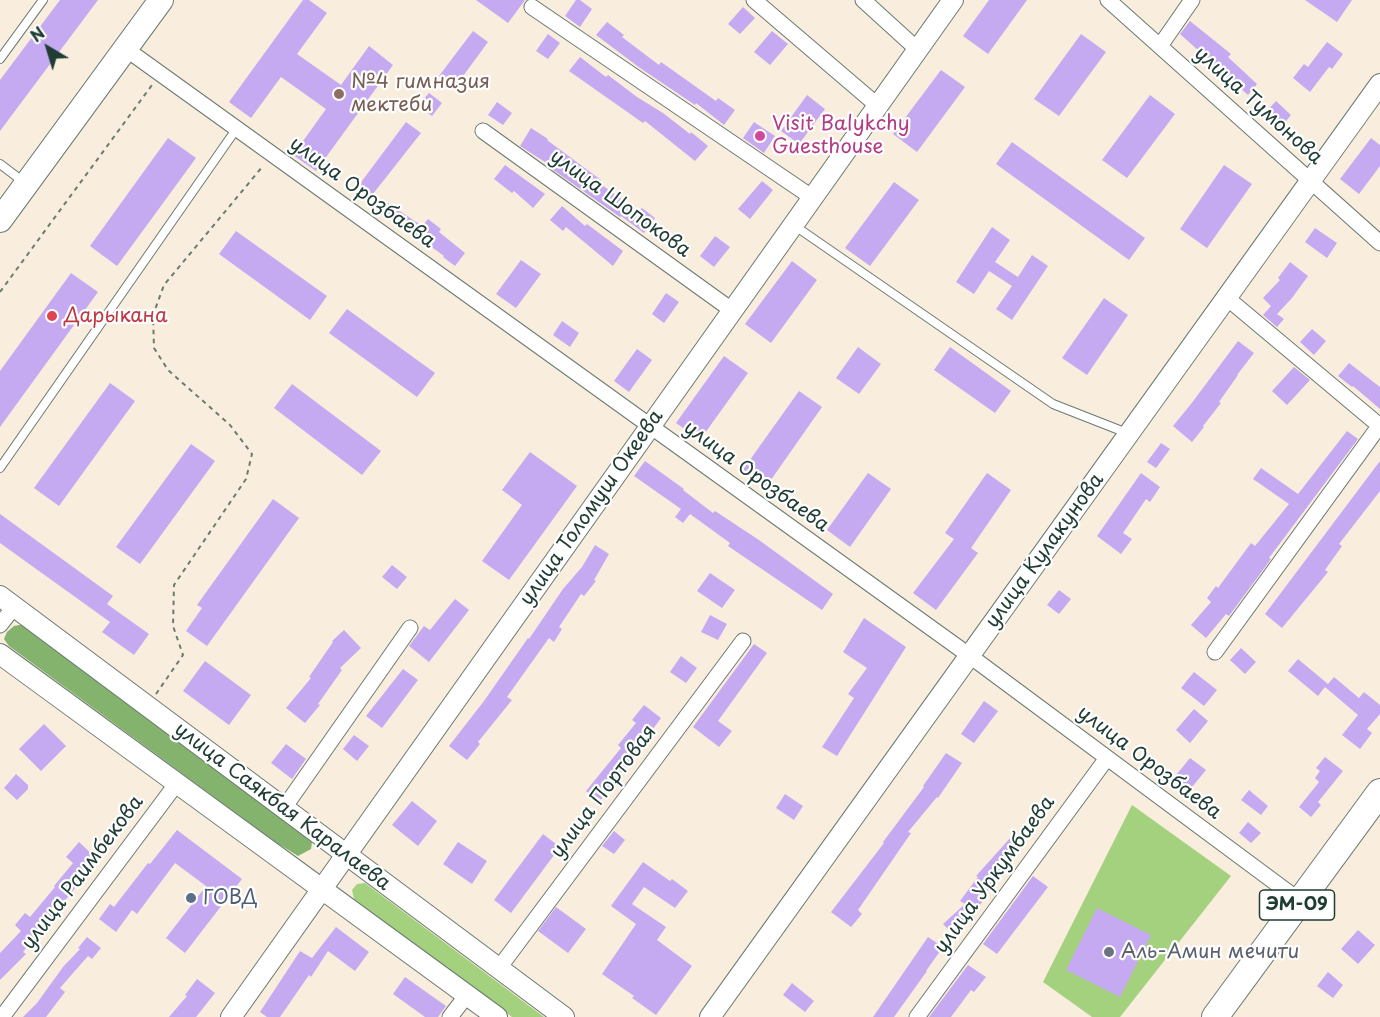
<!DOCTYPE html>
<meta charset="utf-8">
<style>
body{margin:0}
#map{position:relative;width:1380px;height:1017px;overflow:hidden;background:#f9edde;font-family:"Playpen Sans",sans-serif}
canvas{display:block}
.north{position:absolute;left:18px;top:18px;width:60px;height:60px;-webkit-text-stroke:4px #fff;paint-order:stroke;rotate:322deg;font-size:16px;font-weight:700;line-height:24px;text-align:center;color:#1f3d34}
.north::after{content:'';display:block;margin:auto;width:21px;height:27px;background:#1f3d34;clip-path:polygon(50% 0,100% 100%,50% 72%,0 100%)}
</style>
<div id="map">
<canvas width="1380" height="1017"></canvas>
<div class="north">N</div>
</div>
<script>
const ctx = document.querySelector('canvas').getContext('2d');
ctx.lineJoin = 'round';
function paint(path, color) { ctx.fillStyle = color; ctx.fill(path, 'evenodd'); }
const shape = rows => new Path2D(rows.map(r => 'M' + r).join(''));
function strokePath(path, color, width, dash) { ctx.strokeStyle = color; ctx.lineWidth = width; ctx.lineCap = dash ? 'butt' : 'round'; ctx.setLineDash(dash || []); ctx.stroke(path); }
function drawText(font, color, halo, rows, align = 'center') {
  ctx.font = font + ' "Playpen Sans",sans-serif'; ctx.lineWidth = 4.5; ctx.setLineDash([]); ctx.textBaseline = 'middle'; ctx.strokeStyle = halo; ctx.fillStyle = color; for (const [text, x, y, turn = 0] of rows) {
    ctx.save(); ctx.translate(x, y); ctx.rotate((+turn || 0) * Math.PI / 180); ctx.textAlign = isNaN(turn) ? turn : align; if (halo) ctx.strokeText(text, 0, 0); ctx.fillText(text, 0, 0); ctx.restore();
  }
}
paint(shape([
 [1132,805,1231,876,1120,1017,1092,1017,1043,982],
 [365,883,544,1017,512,1017,354,899,352,890,357,884]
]), '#a4d17e');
paint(shape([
 [25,624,249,791,312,842,311,849,298,856,277,843,9,646,4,639,7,632,14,626]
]), '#83b36d');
paint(shape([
 [60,0,98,0,0,131,0,80],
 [303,0,309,0,327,13,297,54,341,85,369,46,393,65,316,171,293,155,326,109,281,77,251,118,229,102],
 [476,0,525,0,508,23],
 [576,0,580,0,592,9,580,27,565,16],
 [989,0,1027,0,988,54,963,36],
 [1305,0,1352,0,1337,22],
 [743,7,755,18,740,34,728,24],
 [1190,21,1231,54,1228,57,1257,84,1248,95,1180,34],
 [607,22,624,35,622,37,659,65,661,62,716,101,718,98,735,110,724,125,696,103,695,105,640,68,596,35],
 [473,31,488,42,455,87,439,76],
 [772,31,788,44,770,65,754,52],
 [548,34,560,43,548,59,536,51],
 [1081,34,1106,52,1059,116,1034,99],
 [1327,42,1343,54,1332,69,1329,67,1310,92,1293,78,1304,64,1308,67],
 [580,57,606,77,608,75,637,97,663,113,690,134,691,132,708,146,695,161,645,121,643,123,569,71],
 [941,70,965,87,917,152,893,134],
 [429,93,442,103,432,116,418,106],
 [807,95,825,109,799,144,781,131],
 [1150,95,1175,114,1127,178,1102,160],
 [1276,101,1291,115,1282,126,1266,112],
 [497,102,512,113,503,125,488,115],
 [406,122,421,133,369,199,356,189],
 [754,122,775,136,764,153,743,138],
 [531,128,548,139,547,140,601,180,599,183,639,211,642,208,655,218,644,233,621,216,620,217,549,167,548,164,520,146],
 [168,138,196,158,117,266,90,246],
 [1371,138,1380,145,1380,166,1359,194,1340,179],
 [1012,142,1145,238,1129,260,996,164],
 [505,165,545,194,533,208,514,191,512,193,494,179],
 [1224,165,1252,184,1207,248,1180,229],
 [762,181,773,190,750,219,738,209],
 [894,182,919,200,870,266,845,248],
 [388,203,422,226,428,219,441,229,439,232,465,253,455,266,443,257,444,256,382,211],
 [562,206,585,226,587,224,623,251,613,266,566,227,563,231,550,220],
 [992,227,1010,240,995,262,1018,277,1032,255,1048,266,1012,320,996,309,1012,286,989,271,974,294,956,282],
 [1315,228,1337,243,1327,258,1305,242],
 [236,231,327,296,310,320,219,254],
 [715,236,730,247,714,267,700,256],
 [521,260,541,274,516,308,496,294],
 [792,261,817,280,771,343,745,324],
 [1290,262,1308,276,1292,298,1277,314,1284,319,1277,327,1263,315,1271,306,1263,298,1280,280,1278,278],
 [71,273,98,292,0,427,0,371],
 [666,293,679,302,664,323,652,314],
 [1104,298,1128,315,1087,375,1062,358],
 [347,309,435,373,417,397,329,333],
 [562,321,579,333,570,347,553,335],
 [1312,329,1326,341,1314,355,1300,342],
 [1238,341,1254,353,1237,375,1238,375,1219,402,1221,403,1203,426,1204,427,1192,442,1173,426,1191,404],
 [858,347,881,364,859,394,836,378],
 [950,347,1011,391,995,413,934,370],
 [637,349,652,360,629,392,614,381],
 [724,356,748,373,700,440,676,423],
 [1349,363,1380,387,1380,409,1353,386,1352,387,1338,376],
 [1294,367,1310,380,1287,405,1272,391],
 [110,383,135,401,59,506,34,488],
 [292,384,381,451,362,475,274,408],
 [799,391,822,407,766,487,742,471],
 [1347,431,1358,439,1269,558,1271,559,1229,616,1226,614,1206,638,1191,625,1211,602,1207,598,1216,586,1218,588,1251,543,1255,546,1289,504,1253,479,1261,468,1298,494],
 [1161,443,1170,449,1156,468,1147,462],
 [191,444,215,461,140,564,116,547],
 [530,452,577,486,509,580,482,561,522,505,502,490],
 [645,461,684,489,683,490,713,513,715,511,759,540,833,594,822,610,728,546,730,543,690,514,683,523,675,517,681,509,634,476],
 [1380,461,1380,491,1339,544,1342,546,1325,570,1328,572,1282,628,1265,614],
 [868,473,891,489,850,547,827,530],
 [987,473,1011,490,971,548,978,553,936,610,913,593,954,539,945,533],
 [1141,473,1160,487,1150,502,1146,499,1123,533,1132,539,1121,554,1097,536],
 [273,499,299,518,207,646,186,631,202,608,197,605],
 [0,514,113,596,107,604,149,634,134,655,102,632,110,622,0,543],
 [595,545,609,554,594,580,596,581,584,596,581,594,559,627,562,629,554,642,549,638,507,697,512,700,478,742,480,744,467,760,449,746,484,701,528,638,529,639,563,589,582,567],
 [392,565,407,577,397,589,382,577],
 [710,573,735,590,722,608,697,591],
 [1059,590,1071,599,1059,614,1047,605],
 [455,599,469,610,429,662,409,646,424,626,430,630],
 [710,615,727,624,718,640,701,632],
 [864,618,906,647,837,756,822,747,854,698,848,694,867,668,843,652],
 [344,630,361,648,340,668,342,670,318,704,320,705,305,723,286,708,311,678,309,677,333,642,332,641],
 [754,644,767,653,718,721,732,731,719,747,693,727],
 [1241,648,1256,662,1245,674,1230,660],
 [681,656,697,668,686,683,670,672],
 [1298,659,1328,684,1334,677,1359,698,1364,692,1380,705,1380,714,1367,729,1372,733,1360,749,1342,735,1358,715,1325,687,1318,696,1288,671],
 [205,661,251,695,229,725,183,691],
 [403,669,418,680,382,728,366,716],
 [1194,672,1217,690,1204,706,1181,688],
 [984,701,998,711,974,743,961,734],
 [644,705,661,718,627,764,628,765,599,802,586,791,621,748,618,745,636,723,632,720],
 [1194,709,1208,721,1190,743,1176,730],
 [44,724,66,746,41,771,19,749],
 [354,735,369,746,357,761,343,749],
 [286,744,306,759,292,779,271,763],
 [946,753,962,763,938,798,937,797,908,832,911,833,858,910,862,914,851,927,831,912,884,843,883,842,924,787,923,786],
 [1325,757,1343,771,1318,802,1321,805,1311,817,1299,807,1319,782,1315,778,1320,771,1316,768],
 [1190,758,1206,770,1188,792,1172,780],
 [16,774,28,785,28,789,17,800,4,788],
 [1249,790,1268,806,1261,815,1241,800],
 [785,794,803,806,794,820,776,808],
 [412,801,437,821,418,846,392,825],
 [1248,822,1261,833,1251,843,1239,833],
 [177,830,242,879,185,953,166,938,206,886,175,863,137,914,132,910,116,932,99,919,110,904,114,907,148,863,150,864],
 [614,831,625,840,614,854,602,846],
 [543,834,560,847,511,913,494,900],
 [1011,837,1022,848,1000,870,1003,873,983,896,985,898,966,924,954,935,943,924,965,904,960,901,978,877,976,876],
 [79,842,98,860,23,952,26,954,0,980,0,953,21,931,15,925,25,913,30,917,55,887,54,886,73,863,66,857],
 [458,842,487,861,472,884,443,864],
 [643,862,670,881,672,879,688,891,675,908,644,887,632,904,666,927,657,940,692,966,656,1015,632,998,634,996,602,974,636,924,611,906],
 [1033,876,1048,887,997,954,983,944],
 [556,907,586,929,568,953,538,931],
 [1097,908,1151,935,1120,997,1066,970],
 [336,927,369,952,355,971,328,951,311,977,309,975,280,1017,267,1017,260,1012,300,951,312,958],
 [1358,930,1375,945,1358,964,1341,949],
 [87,937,101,948,92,959,88,956,60,988,65,992,46,1017,23,1017,37,1003,63,967,80,949,78,948],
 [928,937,943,947,926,971,927,971,894,1017,873,1017],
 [968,965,986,977,974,992,971,990,951,1017,929,1017],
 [1328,972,1343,985,1333,998,1317,986],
 [405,977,446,1006,438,1017,425,1017,393,994],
 [197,979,215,993,196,1017,169,1017,187,996,185,995],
 [792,983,814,1001,805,1012,783,995]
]), '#c6aaf1');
const service = shape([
 [0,59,43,0],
 [0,164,25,183],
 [795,226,1053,404,1127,433],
 [0,468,237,128]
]);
const minor = shape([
 [754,0,878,106],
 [863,0,918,50],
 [1108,0,1380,243],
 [532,7,813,198],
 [1160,46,1192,0],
 [126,49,970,656,1300,901],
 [483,131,733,311],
 [1227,298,1380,426],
 [0,625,14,607],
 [1215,652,1380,425],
 [284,808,410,628],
 [499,968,743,641],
 [2,1017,177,783],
 [450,1017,467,995],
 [917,1017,1107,758]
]);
const tertiary = shape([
 [0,596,564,1017],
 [0,654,497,1017],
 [231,1017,953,0],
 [710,1017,1380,84]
]);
const primary = shape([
 [0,220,161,0]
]);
const trunk = shape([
 [1215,1017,1380,792]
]);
strokePath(service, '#6b7b70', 10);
strokePath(minor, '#6b7b70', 17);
strokePath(tertiary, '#6b7b70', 22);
strokePath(primary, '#6b7b70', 26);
strokePath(trunk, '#6b7b70', 28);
strokePath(shape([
 [0,292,152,85],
 [156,694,183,655,173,626,174,585,246,479,252,454,230,425,168,370,154,348,153,315,164,285,263,166]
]), '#6b7b70', 2, [4.5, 4.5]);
strokePath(service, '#fff', 8);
strokePath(minor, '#fff', 15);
strokePath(tertiary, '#fff', 20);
strokePath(primary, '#fff', 24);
strokePath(trunk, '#fff', 26);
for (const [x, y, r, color] of [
 [339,94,6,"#8d6e63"],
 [760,136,6,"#d1479c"],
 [52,316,6,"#e0444e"],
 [191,898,6,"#5c6f8a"],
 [1109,952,6,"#6b7280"]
]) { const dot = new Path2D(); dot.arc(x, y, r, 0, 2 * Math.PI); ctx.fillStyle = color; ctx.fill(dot); strokePath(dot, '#fff', 2); }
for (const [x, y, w] of [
 [1297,905,75]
]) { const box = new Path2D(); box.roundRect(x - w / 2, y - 15, w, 30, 4.5); ctx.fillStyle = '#fff'; ctx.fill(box); strokePath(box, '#1f3d34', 1.5); }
drawText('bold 18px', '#1f3d34', null, [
 ["ЭМ-09",1297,905]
]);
drawText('20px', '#785e54', '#fff', [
 ["№4 гимназия",351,82],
 ["мектеби",351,105]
], 'left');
drawText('20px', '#1f3d34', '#fff', [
 ["улица Тумонова",1258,106,42],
 ["улица Орозбаева",362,193,36],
 ["улица Шопокова",620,204,36],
 ["улица Орозбаева",756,477,36],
 ["улица Толомуш Океева",592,508,-55],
 ["улица Кулакунова",1045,551,-54],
 ["улица Орозбаева",1149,763,37],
 ["улица Портовая",604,792,-53],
 ["улица Саякбая Каралаева",282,807,37],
 ["улица Раимбекова",83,873,-53],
 ["улица Уркумбаева",995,875,-54]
]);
drawText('20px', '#b23c85', '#fff', [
 ["Visit Balykchy",772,124],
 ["Guesthouse",772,147]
], 'left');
drawText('20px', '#be3a42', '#fff', [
 ["Дарыкана",64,316]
], 'left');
drawText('20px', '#4e5e75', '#fff', [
 ["ГОВД",203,898]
], 'left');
drawText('20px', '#5b616d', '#fff', [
 ["Аль-Амин мечити",1121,952]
], 'left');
</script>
